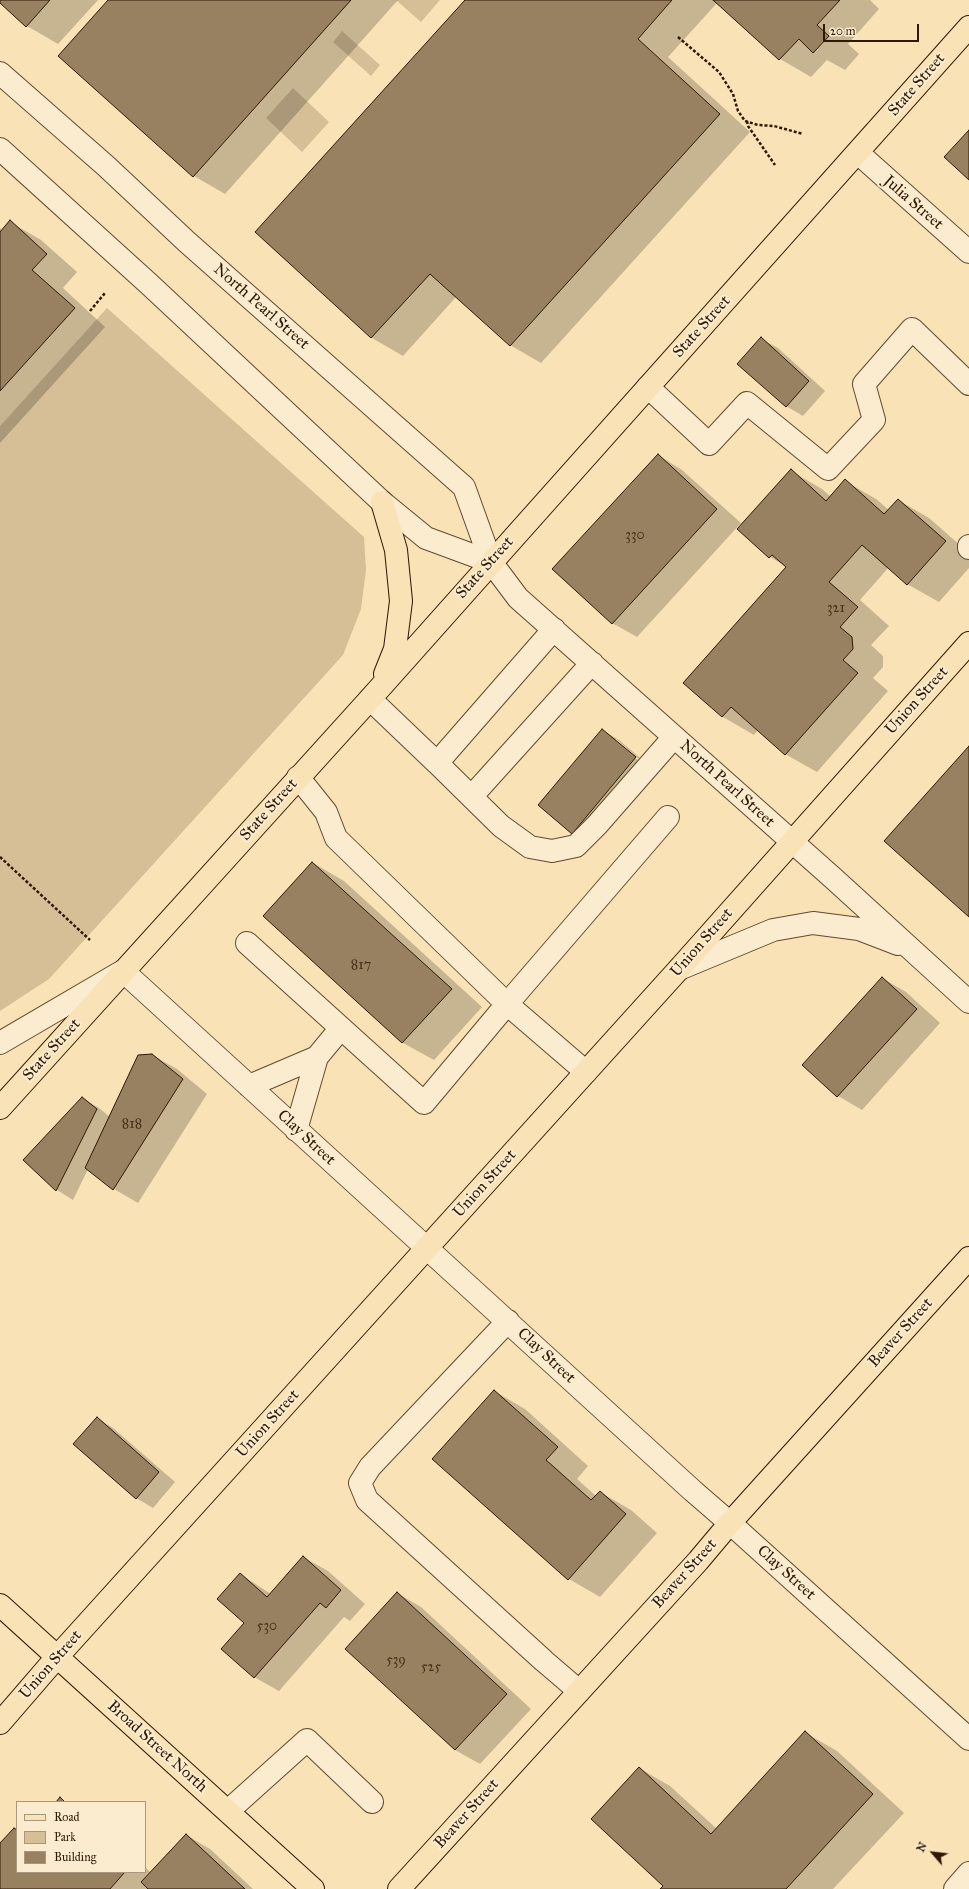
<!DOCTYPE html>
<style>
body{margin:0}
#map{position:relative;width:969px;height:1889px;overflow:hidden;background:#f9e2b5;font-family:"IM FELL Great Primer",serif}
canvas{display:block}
.legend{position:absolute;left:16px;top:1801px;width:130px;height:72px;box-sizing:border-box;background:#fbeccf;border:1px solid #a9977d;margin:0;padding:5px 7px;list-style:none;font-size:12px;color:#2e1703}
.legend li{display:flex;align-items:center;gap:8px;height:20px}
.legend b{width:20px;border:1px solid #a9977d}
.north{position:absolute;left:913px;top:1833px;width:40px;height:40px;-webkit-text-stroke:3px #fbeccf;paint-order:stroke;rotate:298deg;font-size:11px;font-weight:700;line-height:16px;text-align:center;color:#2e1703}
.north::after{content:'';display:block;margin:auto;width:14px;height:18px;background:#2e1703;clip-path:polygon(50% 0,100% 100%,50% 72%,0 100%)}
.scale{position:absolute;left:823px;top:24px;width:96px;height:18px;box-sizing:border-box;border:2px solid #2e1703;border-top:0;padding-left:5px;font-size:12px;line-height:14px;white-space:nowrap;color:#2e1703;-webkit-text-stroke:3px #fbeccf;paint-order:stroke}
</style>
<div id="map">
<canvas width="969" height="1889"></canvas>
<ul class="legend">
<li><b style="height:5px;background:#f9e2b5"></b>Road</li>
<li><b style="height:11px;background:#d6bf97"></b>Park</li>
<li><b style="height:11px;background:#988160"></b>Building</li>
</ul>
<div class="north">N</div>
<div class="scale">20 m</div>
</div>
<script>
const ctx = document.querySelector('canvas').getContext('2d');
ctx.lineJoin = 'round';
function paint(path, color) { ctx.fillStyle = color; ctx.fill(path, 'evenodd'); }
const shape = rows => new Path2D(rows.map(r => 'M' + r).join(''));
function strokePath(path, color, width, dash) { ctx.strokeStyle = color; ctx.lineWidth = width; ctx.lineCap = dash ? 'butt' : 'round'; ctx.setLineDash(dash || []); ctx.stroke(path); }
function drawText(font, color, halo, rows, align = 'center') {
  ctx.font = font + ' "IM FELL Great Primer",serif'; ctx.lineWidth = 4; ctx.setLineDash([]); ctx.textBaseline = 'middle'; ctx.strokeStyle = halo; ctx.fillStyle = color; for (const [text, x, y, turn = 0] of rows) {
    ctx.save(); ctx.translate(x, y); ctx.rotate((+turn || 0) * Math.PI / 180); ctx.textAlign = isNaN(turn) ? turn : align; if (halo) ctx.strokeText(text, 0, 0); ctx.fillText(text, 0, 0); ctx.restore();
  }
}
paint(shape([
 [396,0,440,0,421,22],
 [342,31,380,65,371,76,333,42],
 [293,88,329,122,302,152,266,118],
 [107,308,364,537,366,570,361,609,343,655,49,979,0,1011,0,426]
]), '#d6bf97');
paint(shape([
 [0,0,98,0,58,44,27,26],
 [109,0,398,0,225,194,194,176,59,56],
 [466,0,870,0,879,9,848,44,859,54,845,70,827,60,811,77,780,59,717,3,668,57,750,132,541,363,510,345,456,297,403,356,372,338,256,232],
 [10,222,41,240,77,272,63,288,105,327,0,443,0,228,2,230],
 [761,339,778,348,825,391,803,416,786,406],
 [658,455,682,470,741,523,637,637,612,623],
 [791,471,822,489,831,497,845,481,876,499,889,510,898,500,929,518,969,553,969,568,939,602,907,584,889,567,860,600,889,626,871,645,883,656,883,667,873,678,888,691,817,772,785,754,758,730,754,735,723,717,685,683,787,567,770,557],
 [602,730,619,740,652,768,589,842,572,833],
 [616,739,640,760,639,761,616,742],
 [313,863,344,881,482,1007,434,1060,403,1043,264,916],
 [882,978,906,992,940,1023,862,1110,838,1096],
 [152,1055,177,1069,207,1094,138,1203,114,1189,88,1169,73,1200,57,1190,24,1160,82,1098,99,1108,110,1117],
 [494,1391,525,1409,588,1466,577,1479,596,1496,600,1492,631,1510,657,1533,600,1597,569,1579,434,1459],
 [97,1418,113,1428,175,1482,153,1508,136,1498],
 [303,1557,328,1571,365,1604,350,1621,344,1617,279,1691,254,1677,245,1623,240,1574,271,1594],
 [397,1593,421,1607,531,1709,480,1764,455,1750],
 [806,1733,837,1751,904,1813,833,1889,661,1889,664,1886,639,1768,670,1786,717,1829],
 [17,1830,17,1872,145,1872,145,1867,151,1873,186,1835,210,1849,253,1889,0,1889,0,1845]
]), '#0003');
const building = shape([
 [0,0,50,0,26,27,0,3,0,0],
 [108,0,351,0,193,177,58,56,108,0],
 [465,0,672,0,638,39,720,114,510,346,430,274,371,338,255,232,465,0],
 [713,0,840,0,817,25,829,36,813,53,799,39,779,60,713,0],
 [969,130,969,180,944,157,969,130],
 [10,220,47,254,32,270,75,308,0,391,0,232,10,220],
 [761,337,809,381,786,407,737,364,761,337],
 [658,454,717,509,612,624,552,569,658,454],
 [791,469,826,501,845,479,884,514,898,499,946,541,907,585,862,545,829,582,858,607,840,627,852,637,853,649,843,660,858,673,785,755,731,707,722,717,683,683,786,567,772,555,769,558,737,529,791,469],
 [602,729,636,757,572,834,538,805,602,729],
 [969,746,969,917,884,841,969,746],
 [312,862,452,989,402,1043,263,916,312,862],
 [882,977,917,1009,837,1097,802,1065,882,977],
 [152,1054,183,1079,113,1190,85,1168,138,1055,152,1054],
 [82,1097,97,1109,56,1191,23,1160,82,1097],
 [494,1390,558,1447,546,1460,591,1500,600,1491,626,1514,568,1580,432,1459,494,1390],
 [97,1417,159,1472,136,1499,73,1444,97,1417],
 [303,1556,341,1590,326,1608,320,1603,254,1678,221,1649,244,1623,217,1599,240,1573,267,1597,303,1556],
 [397,1592,507,1694,455,1750,345,1649,397,1592],
 [805,1731,873,1794,786,1889,660,1889,663,1886,591,1819,639,1767,711,1834,805,1731],
 [60,1797,65,1802,56,1802,60,1797],
 [14,1828,17,1830,17,1872,125,1872,110,1889,0,1889,0,1843,14,1828],
 [186,1834,245,1889,148,1889,141,1882,186,1834]
]);
paint(building, '#988160');
strokePath(building, '#2e1703', 1);
const minor = shape([
 [0,73,106,166,187,242,464,487,491,562,518,598,833,878,969,1002],
 [0,149,149,284,382,502,426,538,491,562],
 [858,153,969,252],
 [648,387,709,444,747,403,828,469,874,420,864,384,912,329,969,384],
 [969,546,969,548],
 [554,629,437,763,501,826,530,847,552,851,576,846,597,825,674,737],
 [370,699,437,763],
 [298,777,326,812,336,838,507,1004,668,817],
 [472,796,592,663],
 [247,943,341,1028,317,1057,296,1130],
 [679,969,773,930,813,923,859,929,898,944],
 [341,1028,424,1103,507,1004,586,1072],
 [0,1043,123,971,693,1491,730,1523,969,1739],
 [249,1086,317,1057],
 [508,1321,370,1467,360,1483,367,1500,544,1661,579,1691],
 [228,1811,307,1740,372,1802],
 [955,1889,969,1873]
]);
const major = shape([
 [382,502,396,550,401,601,395,649,385,674],
 [0,1108,370,699,969,27],
 [0,1605,313,1889],
 [0,1723,57,1657,679,969,969,643],
 [399,1889,698,1561,730,1523,969,1258]
]);
strokePath(minor, '#614a30', 24);
strokePath(major, '#2e1703', 24);
strokePath(shape([
 [678,37,719,72,733,94,738,111,745,121,758,125,774,126,803,134],
 [747,121,748,126,775,165],
 [90,311,105,293],
 [0,857,90,940]
]), '#2e1703', 2.5, [3, 2]);
strokePath(minor, '#fbeccf', 22);
strokePath(major, '#f9e2b5', 22);
drawText('14px', '#48321a', null, [
 ["330",635,536],
 ["321",836,609],
 ["817",361,966],
 ["818",132,1125],
 ["530",267,1627],
 ["539",396,1661],
 ["525",431,1668]
]);
drawText('16px', '#2e1703', '#fbeccf', [
 ["State Street",917,85,-49],
 ["Julia Street",913,203,41],
 ["North Pearl Street",261,307,41],
 ["State Street",702,327,-48],
 ["State Street",485,568,-48],
 ["Union Street",917,701,-48],
 ["North Pearl Street",727,784,42],
 ["State Street",269,810,-48],
 ["Union Street",702,943,-49],
 ["State Street",52,1050,-48],
 ["Clay Street",306,1138,43],
 ["Union Street",485,1184,-48],
 ["Beaver Street",901,1333,-48],
 ["Clay Street",546,1356,43],
 ["Union Street",268,1424,-48],
 ["Clay Street",786,1573,42],
 ["Beaver Street",685,1574,-48],
 ["Union Street",51,1665,-49],
 ["Broad Street North",157,1747,42],
 ["Beaver Street",467,1814,-48]
]);
</script>
